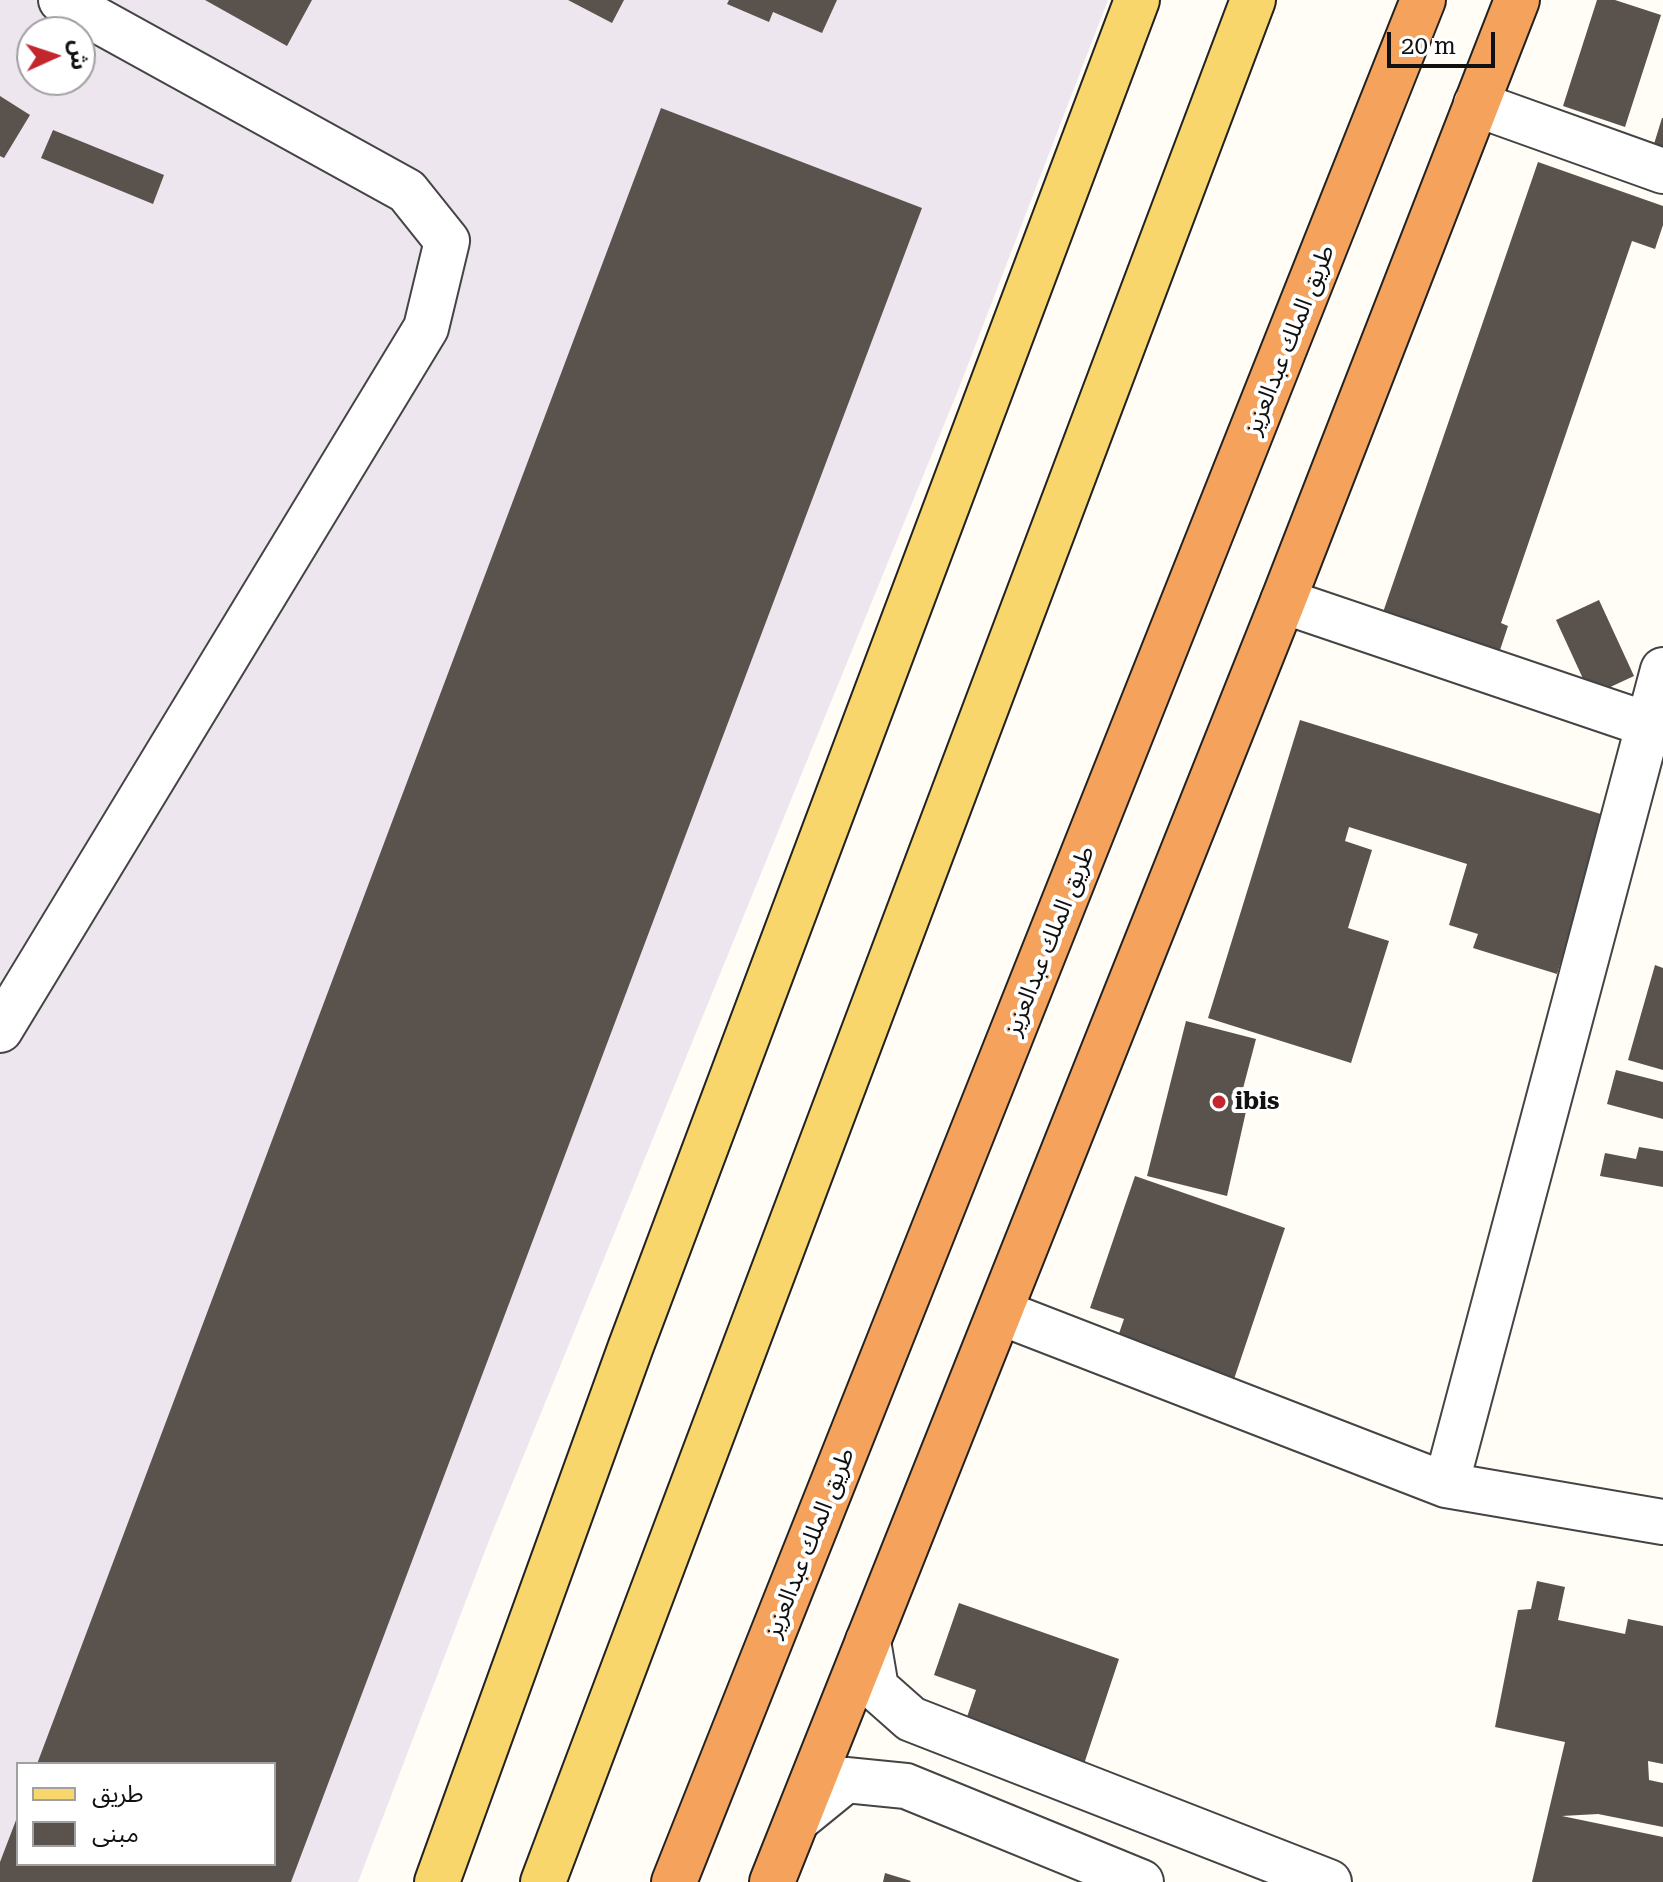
<!DOCTYPE html>
<meta charset="utf-8">
<style>
body{margin:0}
#map{position:relative;width:1663px;height:1882px;overflow:hidden;background:#fffdf5;font-family:"Roboto Serif","Noto Sans Arabic",serif}
canvas{display:block}
.legend{position:absolute;left:16px;top:1762px;width:260px;height:104px;box-sizing:border-box;background:#fff;border:2px solid #a0a0a0;margin:0;padding:10px 14px;list-style:none;font-size:24px;color:#111}
.legend li{display:flex;align-items:center;gap:16px;height:40px}
.legend b{width:40px;border:2px solid #a0a0a0}
.north{position:absolute;left:16px;top:16px;width:80px;height:80px;box-sizing:border-box;background:#fff;border:2px solid #a0a0a0;border-radius:50%;rotate:87deg;font-size:22px;font-weight:700;line-height:32px;text-align:center;color:#111}
.north::after{content:'';display:block;margin:auto;width:28px;height:36px;background:#c4262e;clip-path:polygon(50% 0,100% 100%,50% 72%,0 100%)}
.scale{position:absolute;left:1387px;top:32px;width:108px;height:36px;box-sizing:border-box;border:4px solid #111;border-top:0;padding-left:10px;font-size:24px;line-height:28px;white-space:nowrap;color:#111;-webkit-text-stroke:6px #fff;paint-order:stroke}
</style>
<div id="map">
<canvas width="1663" height="1882"></canvas>
<ul class="legend">
<li><b style="height:10px;background:#f9d66b"></b>طريق</li>
<li><b style="height:22px;background:#5a524d"></b>مبنى</li>
</ul>
<div class="north">ش</div>
<div class="scale">20 m</div>
</div>
<script>
const ctx = document.querySelector('canvas').getContext('2d');
ctx.lineJoin = 'round';
function paint(path, color) { ctx.fillStyle = color; ctx.fill(path, 'evenodd'); }
const shape = rows => new Path2D(rows.map(r => 'M' + r).join(''));
function strokePath(path, color, width, dash) { ctx.strokeStyle = color; ctx.lineWidth = width; ctx.lineCap = dash ? 'butt' : 'round'; ctx.setLineDash(dash || []); ctx.stroke(path); }
function drawText(font, color, halo, rows, align = 'center') {
  ctx.font = font + ' "Roboto Serif","Noto Sans Arabic",serif'; ctx.lineWidth = 8; ctx.setLineDash([]); ctx.textBaseline = 'middle'; ctx.strokeStyle = halo; ctx.fillStyle = color; for (const [text, x, y, turn = 0] of rows) {
    ctx.save(); ctx.translate(x, y); ctx.rotate((+turn || 0) * Math.PI / 180); ctx.textAlign = isNaN(turn) ? turn : align; if (halo) ctx.strokeText(text, 0, 0); ctx.fillText(text, 0, 0); ctx.restore();
  }
}
paint(shape([
 [0,0,1108,0,959,388,490,1538,358,1882,0,1882],
 [32,32,80,32,80,80,32,80],
 [18,1764,274,1764,274,1864,18,1864]
]), '#eee6ef');
paint(shape([
 [205,0,312,0,287,46],
 [568,0,624,0,612,23],
 [729,0,837,0,822,33,773,12,769,22,727,4],
 [1597,0,1615,0,1661,15,1625,127,1563,106],
 [0,96,30,115,4,158,0,156],
 [661,108,922,208,291,1882,0,1882,0,1862,18,1815,18,1864,274,1864,274,1764,37,1764],
 [1662,118,1663,118,1663,147,1654,144],
 [53,130,164,175,153,204,41,158],
 [1538,162,1663,206,1663,225,1655,249,1632,241,1501,623,1508,626,1496,662,1380,621],
 [1599,600,1634,676,1591,696,1556,620],
 [1300,720,1607,816,1557,974,1473,948,1478,934,1449,925,1467,864,1349,827,1345,841,1372,850,1348,928,1389,941,1351,1063,1208,1018],
 [1655,965,1663,968,1663,1070,1628,1060],
 [1186,1021,1256,1039,1241,1096,1249,1098,1227,1196,1147,1176],
 [1616,1070,1663,1082,1663,1119,1607,1104],
 [1639,1147,1663,1151,1663,1187,1600,1176,1605,1153,1636,1159],
 [1135,1176,1285,1228,1231,1388,1114,1348,1124,1319,1090,1308],
 [1537,1581,1565,1587,1558,1620,1625,1634,1628,1619,1663,1626,1663,1764,1648,1761,1649,1780,1663,1783,1663,1827,1598,1814,1562,1816,1663,1837,1663,1882,1532,1882,1565,1742,1495,1727,1518,1610,1531,1609],
 [959,1603,1119,1659,1081,1773,962,1732,976,1690,934,1675],
 [885,1873,911,1881,910,1882,883,1882]
]), '#5a524d');
const minor = shape([
 [1476,104,1663,171],
 [1283,601,1646,724],
 [0,1030,426,328,447,241,407,191,61,0],
 [1002,1313,1446,1485,1663,1522],
 [1446,1485,1663,670],
 [868,1641,876,1688,911,1719,1329,1882],
 [798,1819,846,1780,906,1786,1141,1882]
]);
const major = shape([
 [437,1882,631,1346,1137,0],
 [543,1882,1253,0]
]);
const highway = shape([
 [674,1882,1423,0],
 [772,1882,1283,601,1517,0]
]);
strokePath(minor, '#444', 48);
strokePath(major, '#222', 48);
strokePath(highway, '#222', 48);
strokePath(minor, '#fff', 44);
strokePath(major, '#f9d66b', 44);
strokePath(highway, '#f5a25d', 44);
for (const [x, y, r, color] of [
 [1219,1102,8,"#c4262e"]
]) { const dot = new Path2D(); dot.arc(x, y, r, 0, 2 * Math.PI); ctx.fillStyle = color; ctx.fill(dot); strokePath(dot, '#fff', 3); }
drawText('24px', '#111', '#fff', [
 ["طريق الملك عبدالعزيز",1290,340,-68],
 ["طريق الملك عبدالعزيز",1050,941,-68],
 ["طريق الملك عبدالعزيز",810,1543,-68]
]);
drawText('bold 24px', '#111', '#fff', [
 ["ibis",1235,1102]
], 'left');
</script>
